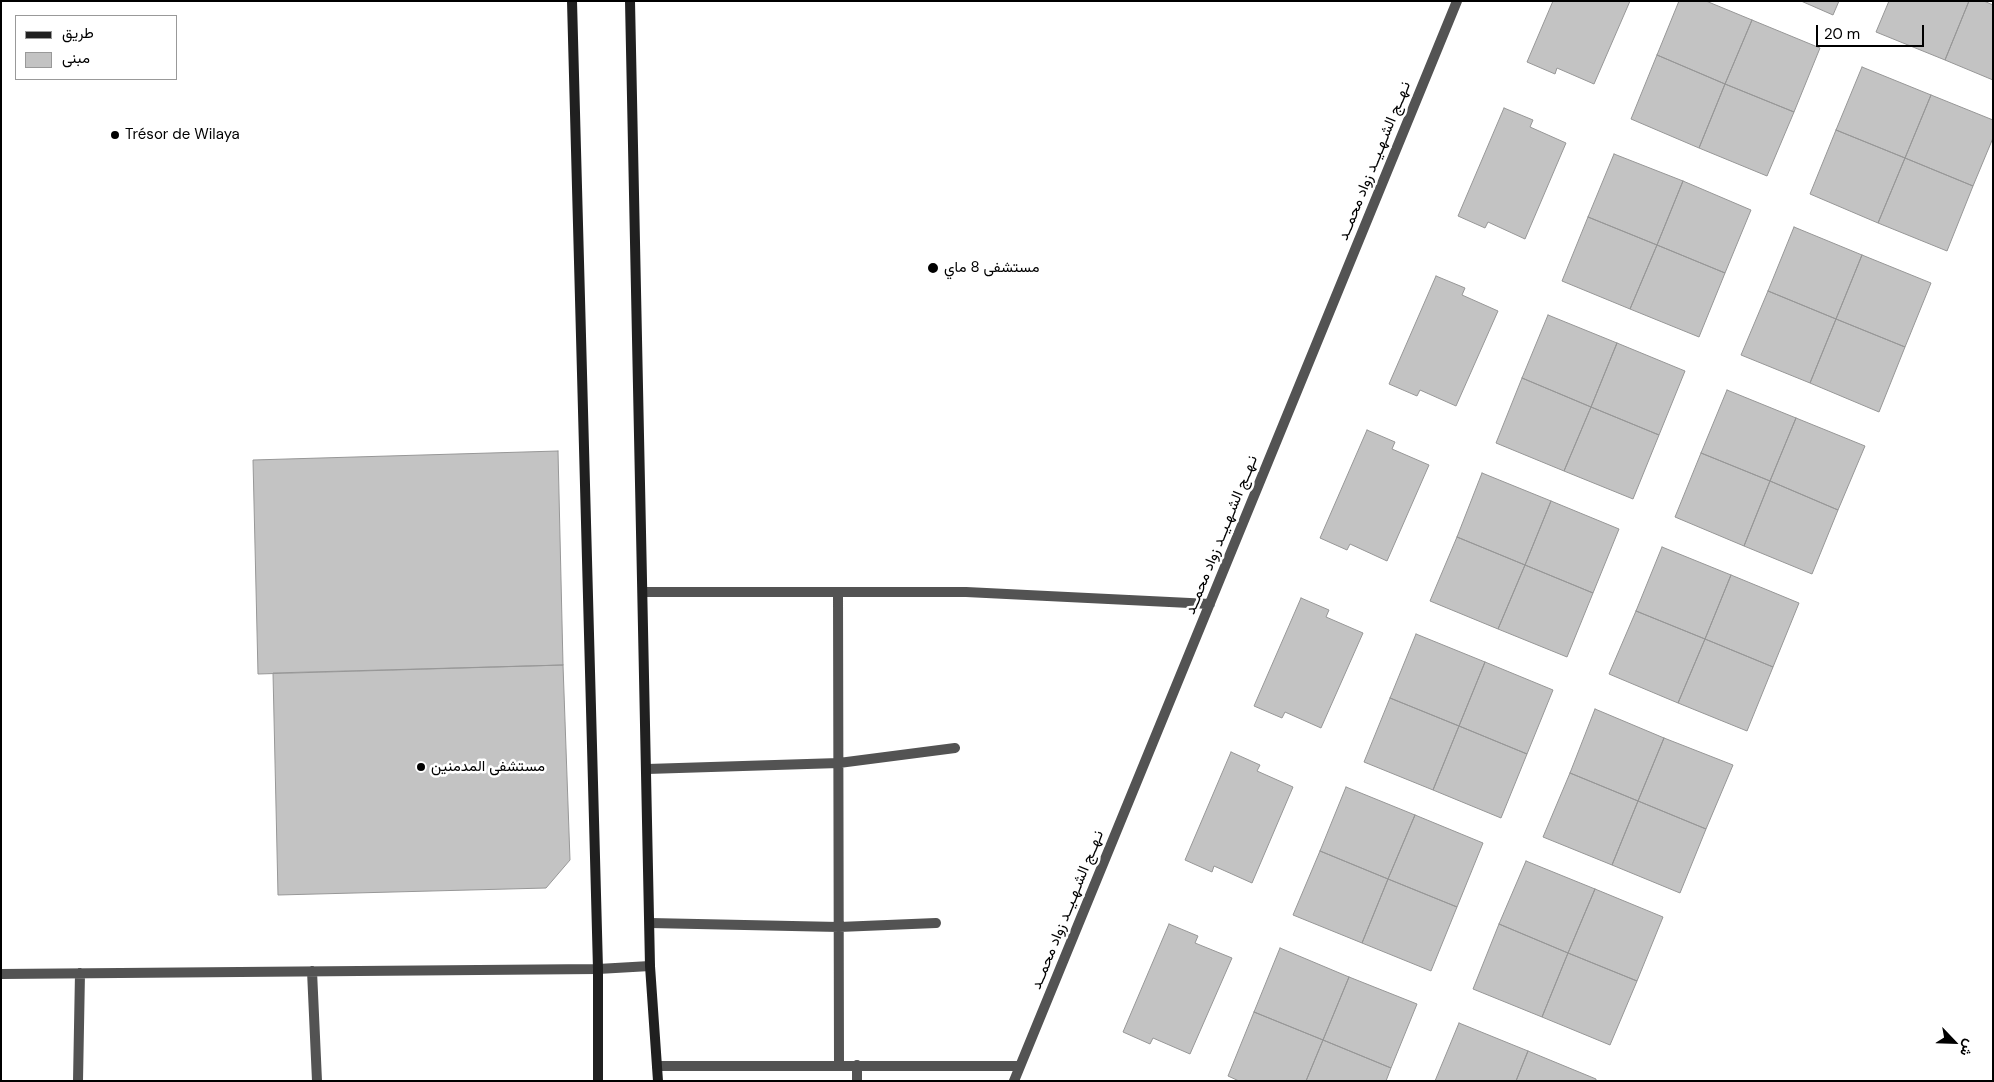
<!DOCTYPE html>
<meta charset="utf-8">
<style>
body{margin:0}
#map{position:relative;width:1994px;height:1082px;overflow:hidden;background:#fff;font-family:"DM Sans",Vazirmatn,sans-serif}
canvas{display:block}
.frame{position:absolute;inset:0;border:2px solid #000;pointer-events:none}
.legend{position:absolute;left:15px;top:15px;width:162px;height:65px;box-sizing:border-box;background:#fff;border:1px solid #999;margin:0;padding:6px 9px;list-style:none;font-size:15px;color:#000}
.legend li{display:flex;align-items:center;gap:10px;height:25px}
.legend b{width:25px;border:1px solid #999}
.north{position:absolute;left:1929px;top:1017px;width:50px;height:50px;-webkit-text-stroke:4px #fff;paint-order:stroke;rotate:114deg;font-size:14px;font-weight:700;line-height:20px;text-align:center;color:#000}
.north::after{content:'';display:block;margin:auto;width:18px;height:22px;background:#000;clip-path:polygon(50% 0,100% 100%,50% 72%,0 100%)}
.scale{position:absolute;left:1816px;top:25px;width:108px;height:22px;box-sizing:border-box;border:2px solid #000;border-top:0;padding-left:6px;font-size:15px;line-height:18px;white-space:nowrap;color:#000;-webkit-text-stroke:4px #fff;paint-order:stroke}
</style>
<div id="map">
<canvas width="1994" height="1082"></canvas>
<div class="frame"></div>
<ul class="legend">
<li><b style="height:6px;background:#202020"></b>طريق</li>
<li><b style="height:14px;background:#c3c3c3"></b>مبنى</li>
</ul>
<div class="north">ش</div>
<div class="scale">20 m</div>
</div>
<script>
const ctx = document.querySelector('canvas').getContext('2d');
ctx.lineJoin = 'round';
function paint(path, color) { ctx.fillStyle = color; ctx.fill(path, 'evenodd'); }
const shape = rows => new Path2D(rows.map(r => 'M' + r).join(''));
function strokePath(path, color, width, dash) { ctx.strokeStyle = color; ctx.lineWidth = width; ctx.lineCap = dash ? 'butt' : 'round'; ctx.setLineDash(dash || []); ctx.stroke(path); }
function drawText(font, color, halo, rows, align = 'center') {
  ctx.font = font + ' "DM Sans",Vazirmatn,sans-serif'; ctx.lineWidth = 5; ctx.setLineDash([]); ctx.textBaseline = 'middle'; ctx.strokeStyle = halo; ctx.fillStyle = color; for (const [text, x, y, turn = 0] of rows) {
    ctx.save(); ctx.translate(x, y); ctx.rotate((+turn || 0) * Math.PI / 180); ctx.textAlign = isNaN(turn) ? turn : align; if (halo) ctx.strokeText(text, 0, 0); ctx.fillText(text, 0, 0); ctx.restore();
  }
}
const building = shape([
 [1553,1,1630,1,1594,84,1557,68,1555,74,1527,62,1553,1],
 [1679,1,1706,1,1752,20,1725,84,1657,55,1679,1],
 [1801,1,1839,1,1833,15,1801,1],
 [1889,1,1969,1,1945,60,1876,32,1889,1],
 [1969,1,1984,1,1993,5,1993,80,1945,60,1969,1],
 [1752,20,1820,48,1794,112,1725,84,1752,20],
 [1657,55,1725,84,1699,148,1631,119,1657,55],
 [1862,67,1931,95,1905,158,1836,130,1862,67],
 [1725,84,1794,112,1767,176,1699,148,1725,84],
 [1931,95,1993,120,1993,138,1973,186,1905,158,1931,95],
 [1504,108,1533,120,1530,127,1566,143,1525,239,1488,222,1485,228,1458,216,1504,108],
 [1836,130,1905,158,1878,223,1810,194,1836,130],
 [1614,154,1683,181,1657,245,1588,217,1614,154],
 [1905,158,1973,186,1947,251,1878,223,1905,158],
 [1683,181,1751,210,1725,273,1657,245,1683,181],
 [1588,217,1657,245,1630,309,1562,281,1588,217],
 [1794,227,1862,255,1836,319,1768,291,1794,227],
 [1657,245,1725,273,1699,337,1630,309,1657,245],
 [1862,255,1931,283,1905,347,1836,319,1862,255],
 [1436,276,1465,288,1462,295,1498,311,1456,406,1420,390,1417,396,1389,384,1436,276],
 [1768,291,1836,319,1810,383,1741,355,1768,291],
 [1548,315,1617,343,1591,407,1522,378,1548,315],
 [1836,319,1905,347,1879,412,1810,383,1836,319],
 [1617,343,1685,371,1659,435,1591,407,1617,343],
 [1522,378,1591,407,1564,471,1496,443,1522,378],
 [1727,390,1796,418,1770,481,1701,453,1727,390],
 [1591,407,1659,435,1633,499,1564,471,1591,407],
 [1796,418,1865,446,1838,510,1770,481,1796,418],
 [1367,430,1395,442,1392,449,1429,465,1387,561,1350,544,1347,550,1320,538,1367,430],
 [558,451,563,665,258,674,253,460,558,451],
 [1701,453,1770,481,1744,546,1675,517,1701,453],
 [1482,473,1551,501,1525,565,1457,537,1482,473],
 [1770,481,1838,510,1812,574,1744,546,1770,481],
 [1551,501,1619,529,1593,593,1525,565,1551,501],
 [1457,537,1525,565,1498,629,1430,601,1457,537],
 [1662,547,1731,575,1705,639,1636,611,1662,547],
 [1525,565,1593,593,1567,657,1498,629,1525,565],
 [1731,575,1799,603,1773,667,1705,639,1731,575],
 [1301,598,1329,610,1326,617,1363,633,1321,728,1285,712,1282,718,1254,706,1301,598],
 [1636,611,1705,639,1678,703,1609,674,1636,611],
 [1416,634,1485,662,1459,726,1390,698,1416,634],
 [1705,639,1773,667,1747,731,1678,703,1705,639],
 [1485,662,1553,690,1527,754,1459,726,1485,662],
 [563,665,570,860,546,888,278,895,273,673,563,665],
 [1390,698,1459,726,1433,790,1364,762,1390,698],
 [1595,709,1664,738,1638,801,1570,773,1595,709],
 [1459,726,1527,754,1501,818,1433,790,1459,726],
 [1664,738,1733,765,1706,829,1638,801,1664,738],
 [1231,752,1260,765,1257,771,1293,787,1252,883,1214,866,1212,872,1185,860,1231,752],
 [1570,773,1638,801,1612,865,1543,837,1570,773],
 [1346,787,1415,815,1388,879,1320,851,1346,787],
 [1638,801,1706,829,1680,893,1612,865,1638,801],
 [1415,815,1483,843,1457,907,1388,879,1415,815],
 [1320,851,1388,879,1362,943,1293,915,1320,851],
 [1526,861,1595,889,1568,953,1499,924,1526,861],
 [1388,879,1457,907,1431,971,1362,943,1388,879],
 [1595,889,1663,917,1637,981,1568,953,1595,889],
 [1169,924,1198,936,1195,943,1232,958,1190,1054,1153,1038,1150,1044,1123,1032,1169,924],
 [1499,924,1568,953,1542,1017,1473,989,1499,924],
 [1280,948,1349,977,1323,1040,1254,1012,1280,948],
 [1568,953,1637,981,1610,1045,1542,1017,1568,953],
 [1349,977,1417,1004,1391,1068,1323,1040,1349,977],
 [1254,1012,1323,1040,1306,1081,1239,1081,1228,1076,1254,1012],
 [1459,1023,1528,1051,1516,1081,1435,1081,1459,1023],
 [1323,1040,1391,1068,1386,1081,1306,1081,1323,1040],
 [1528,1051,1596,1079,1596,1081,1516,1081,1528,1051]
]);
paint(building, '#c3c3c3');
strokePath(building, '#979797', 1);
strokePath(shape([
 [643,592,966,592,1210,604],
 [838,592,839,1065],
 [647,769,839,763,955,748],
 [650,923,839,927,936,923],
 [312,971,317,1081],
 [1,974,598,969,650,966],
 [857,1065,857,1081],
 [657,1066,1020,1066],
 [78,1081,80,973],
 [1014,1081,1457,1]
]), '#535353', 10);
strokePath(shape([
 [572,1,598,969,598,1081],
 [630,1,650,966,658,1081]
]), '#202020', 10);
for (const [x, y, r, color] of [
 [115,135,5,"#000"],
 [933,268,6,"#000"],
 [421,767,5,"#000"]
]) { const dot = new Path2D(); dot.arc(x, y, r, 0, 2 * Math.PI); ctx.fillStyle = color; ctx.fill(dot); strokePath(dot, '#fff', 2); }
drawText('15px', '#000', '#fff', [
 ["Trésor de Wilaya",125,135],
 ["مستشفى 8 ماي",944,268],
 ["مستشفى المدمنين",431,767]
], 'left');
drawText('15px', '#000', '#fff', [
 ["نـهــج الشـهـيــد زواد محمــد",1375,161,-68],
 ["نـهــج الشـهـيــد زواد محمــد",1222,535,-68],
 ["نـهــج الشـهـيــد زواد محمــد",1068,910,-68]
]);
</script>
